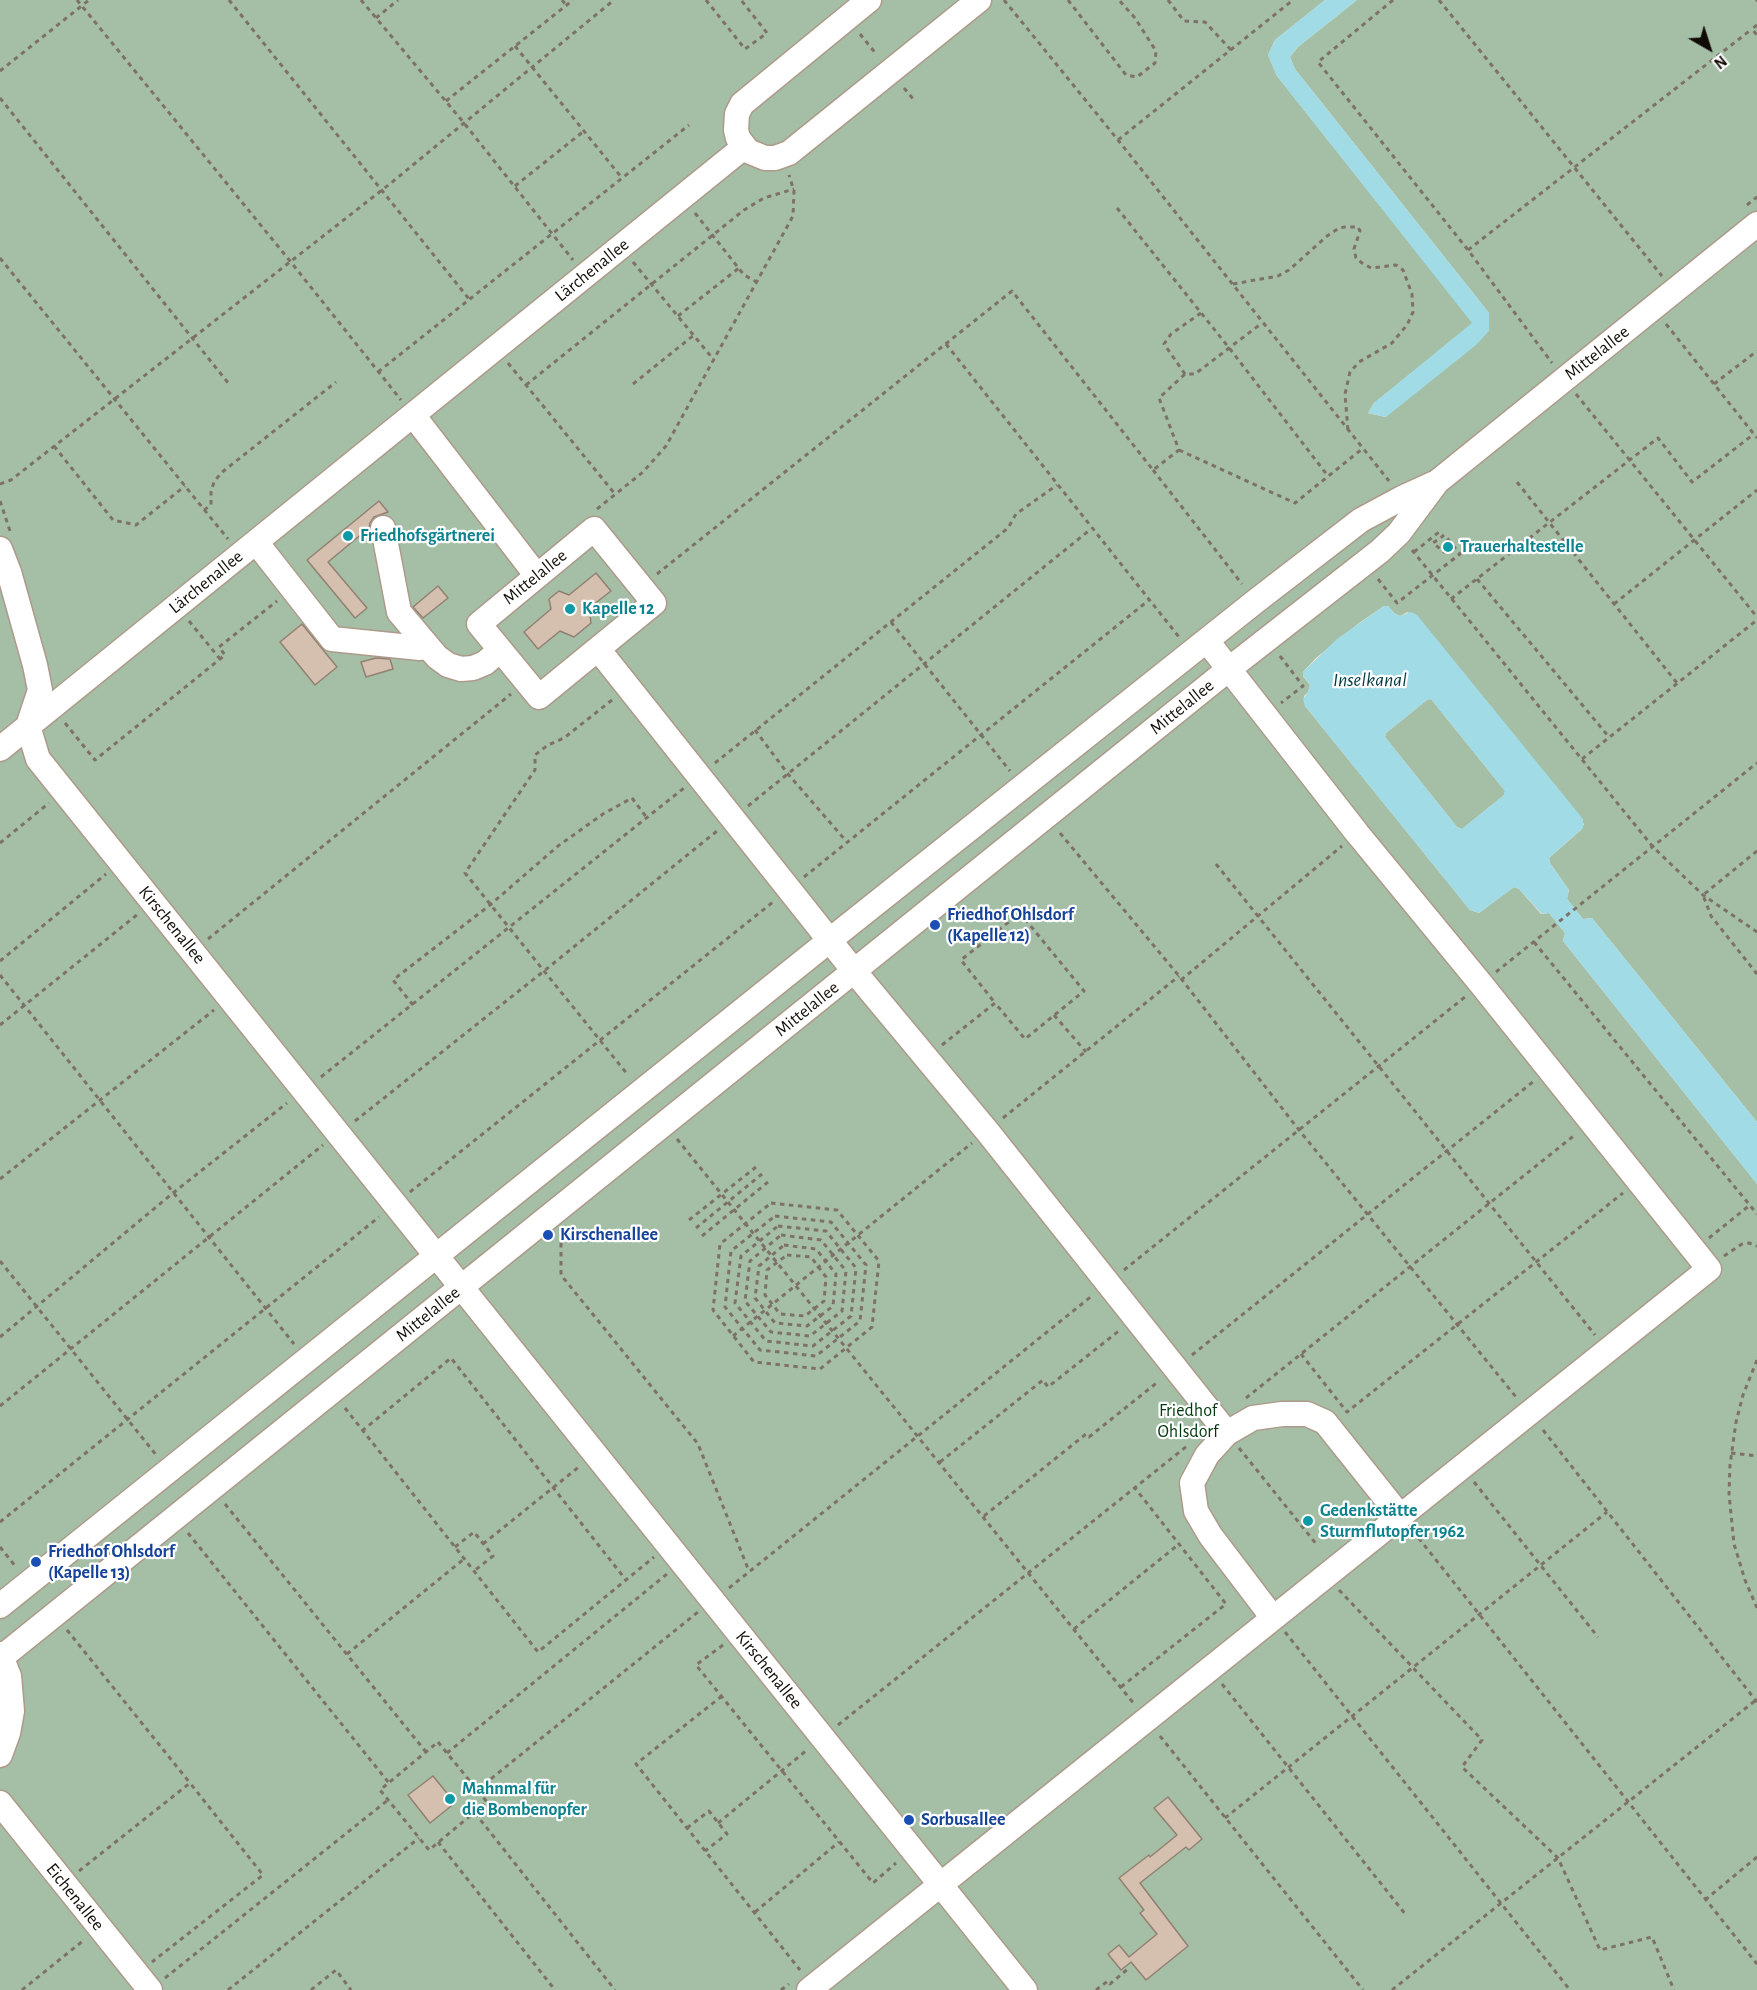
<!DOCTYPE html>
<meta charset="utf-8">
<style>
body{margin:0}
#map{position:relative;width:1757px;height:1990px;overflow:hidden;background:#f9e3d3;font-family:"Alegreya Sans",sans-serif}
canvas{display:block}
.north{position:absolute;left:1679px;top:18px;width:60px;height:60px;-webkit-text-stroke:4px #fff;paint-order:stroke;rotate:141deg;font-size:16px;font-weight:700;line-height:24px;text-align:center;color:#110b06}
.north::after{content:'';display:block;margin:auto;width:21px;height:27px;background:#110b06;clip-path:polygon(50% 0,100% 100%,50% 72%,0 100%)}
</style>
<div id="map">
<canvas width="1757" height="1990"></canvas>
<div class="north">N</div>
</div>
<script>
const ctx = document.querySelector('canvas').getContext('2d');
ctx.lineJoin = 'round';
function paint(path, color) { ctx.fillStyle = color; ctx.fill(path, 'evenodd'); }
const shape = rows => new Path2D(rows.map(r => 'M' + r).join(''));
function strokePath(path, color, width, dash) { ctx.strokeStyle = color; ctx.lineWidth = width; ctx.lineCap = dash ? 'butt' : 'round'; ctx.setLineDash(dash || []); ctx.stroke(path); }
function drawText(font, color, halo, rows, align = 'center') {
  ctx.font = font + ' "Alegreya Sans",sans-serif'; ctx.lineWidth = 4.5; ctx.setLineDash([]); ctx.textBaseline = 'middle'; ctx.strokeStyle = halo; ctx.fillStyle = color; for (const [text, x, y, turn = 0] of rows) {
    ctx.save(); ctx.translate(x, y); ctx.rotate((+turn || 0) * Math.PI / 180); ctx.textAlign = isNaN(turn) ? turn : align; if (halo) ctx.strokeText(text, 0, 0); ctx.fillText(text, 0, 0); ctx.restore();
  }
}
paint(shape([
 [0,0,1325,0,1275,40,1268,55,1277,76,1473,323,1374,403,1368,413,1385,417,1489,313,1295,69,1290,57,1298,47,1357,0,1757,0,1757,1122,1592,918,1583,919,1567,899,1569,890,1550,863,1549,858,1581,830,1584,824,1408,612,1400,616,1394,613,1388,606,1384,606,1359,623,1316,658,1303,672,1303,676,1310,685,1308,692,1304,696,1305,706,1470,910,1479,913,1514,887,1519,889,1541,914,1549,913,1565,933,1563,941,1757,1184,1757,1990,0,1990],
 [1431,699,1505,791,1504,795,1462,829,1457,827,1385,737,1386,733,1427,700]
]), '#a4bfa6');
paint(shape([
 [1325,0,1357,0,1298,47,1290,57,1295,69,1489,313,1489,331,1476,345,1386,417,1368,413,1374,403,1472,323,1277,76,1268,55,1275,40],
 [1384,606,1388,606,1394,613,1400,616,1411,612,1417,615,1583,819,1583,828,1549,858,1550,863,1569,890,1567,899,1583,919,1592,918,1757,1122,1757,1184,1563,941,1565,933,1549,913,1542,914,1519,889,1514,887,1479,913,1470,910,1305,706,1303,699,1308,692,1310,685,1303,675,1303,672,1337,639],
 [1431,699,1505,791,1504,795,1462,829,1457,827,1385,737,1386,733,1427,700]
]), '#a0dbe6');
const building = shape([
 [379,501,388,512,374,517,370,523,369,528,328,562,367,608,355,618,307,560,379,501],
 [596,573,611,591,589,608,591,623,574,637,560,631,538,649,524,632,551,609,549,599,559,591,569,595,596,573],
 [438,586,448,598,423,618,413,607,438,586],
 [302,624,337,667,315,685,280,642,302,624],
 [376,658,390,659,393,669,366,677,361,662,376,658],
 [433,1776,455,1803,430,1823,408,1795,433,1776],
 [1168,1797,1202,1839,1189,1850,1186,1847,1140,1883,1188,1946,1146,1980,1131,1962,1121,1970,1108,1954,1119,1945,1129,1957,1157,1934,1140,1913,1144,1910,1119,1878,1149,1855,1150,1857,1177,1835,1154,1808,1168,1797]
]);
paint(building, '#d5c0b0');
strokePath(building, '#938071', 1.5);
const minor = shape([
 [869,0,742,104,737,114,736,130,738,138,748,151,765,158,775,158,789,153,979,0],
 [413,415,537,576],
 [383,528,399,612,437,657,448,665,461,669,473,668,485,663,500,650],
 [594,529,654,603,539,697,479,624,594,529],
 [256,542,332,639,420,648,426,644],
 [0,549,9,572,35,665,40,690,28,726],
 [598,649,854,971,987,1131,1227,1433],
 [28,726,38,759,1025,1990],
 [0,749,744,147],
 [0,1606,845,928,1256,601,1361,520,1402,498,1435,483],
 [1273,1618,1210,1535,1196,1511,1192,1483,1207,1455,1227,1433,1253,1418,1282,1414,1307,1414,1325,1422,1400,1516],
 [0,1654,9,1676,12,1711,8,1733,0,1755],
 [2,1657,1229,669,1380,551,1399,533,1437,482,1757,224],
 [0,1803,150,1990],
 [809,1990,1709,1269,1481,984,1357,833,1207,641]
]);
strokePath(minor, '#ae9a8a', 27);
strokePath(shape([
 [77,0,290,261,401,400],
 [229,0,469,299],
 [361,0,464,123,573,260],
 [562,0,566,5],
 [706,0,745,49,767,33,741,0],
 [1004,0,1118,140,1389,481],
 [1068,0,1126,75,1137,77,1155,63,1156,51,1135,18,1119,0],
 [1168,0,1184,21,1205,22,1231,50],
 [1393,0,1318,62,1468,250,1552,363],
 [1439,0,1662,276],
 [1756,0,1757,1],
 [376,18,398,0],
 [1757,25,1752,29,1757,35],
 [860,34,877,55],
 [515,46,622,178],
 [0,71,89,0],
 [904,88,914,100],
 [0,98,229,384],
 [446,101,573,0],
 [1118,140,1293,0],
 [515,186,584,131],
 [1747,205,1757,197],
 [1117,208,1230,349,1328,476],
 [695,213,744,275,757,282],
 [1468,250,1752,29],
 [0,258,228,539],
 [633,262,714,360],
 [1233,284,1278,276,1289,270,1327,236,1339,228,1345,227,1358,227,1360,231,1354,249,1356,258,1362,263,1371,268,1396,265,1403,270,1412,294,1413,312,1407,325,1392,343,1359,362,1350,372,1345,394,1348,431],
 [678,316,739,268],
 [1666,324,1757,438],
 [946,344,1179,637],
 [508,363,615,494],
 [378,372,689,125],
 [1185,374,1164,344,1171,334,1201,313],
 [633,384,694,335],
 [1714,384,1757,351],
 [526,385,744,210,764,198,794,189],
 [1576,394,1757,617],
 [54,446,113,520,136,525,185,486],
 [1179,450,1295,503,1362,449],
 [1153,470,1242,584],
 [1517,482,1677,683],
 [0,484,11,480,391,183,614,0],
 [0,501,10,531],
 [597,509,643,472,666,446,793,216,794,191,789,175],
 [204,510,211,505,211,492,214,482,221,473,336,382],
 [1412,550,1653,847,1703,895,1757,932],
 [1414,552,1439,532,1443,536,1433,543,1444,552,1453,545],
 [657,574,1012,291,1153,470,1179,450,1159,398,1185,374,1195,374,1262,323],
 [1378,579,1397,603,1460,554,1447,538],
 [1477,579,1609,737],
 [1451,599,1658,438,1692,482,1754,434],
 [1614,604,1757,490],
 [189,621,220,659],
 [891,622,1010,771],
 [1280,656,1303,686,1281,703],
 [612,700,564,738,548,745,535,755,535,770,465,873,628,1075],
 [65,723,95,760,225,655,219,647,277,601],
 [755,730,788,774,847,842],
 [1582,759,1757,620],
 [715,763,1008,528,1016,514,1057,485],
 [748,806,1091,529],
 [1060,833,1179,976,1299,1130,1516,1397],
 [0,843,49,803],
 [1757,851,1703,895,1711,916,1757,974],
 [1216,864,1595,1335],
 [804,877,1149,600],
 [208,939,511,694],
 [1534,942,1757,1214],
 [0,961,106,874],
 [1496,972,1757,763],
 [0,975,294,1344],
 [1181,980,1342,846],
 [413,1005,393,980,490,905,558,846,603,814,632,798,647,818],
 [1054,1015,1086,1052],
 [0,1025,138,914],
 [942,1045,995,1003,1025,1039,1084,991,1020,913,961,960,995,1003],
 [321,1077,684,788],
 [1003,1118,1179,976],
 [355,1121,544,971,717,831],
 [677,1139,1135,1705],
 [0,1179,214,1010],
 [410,1192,773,902],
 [771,1203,837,1210,879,1261,872,1327,820,1369,754,1362,713,1310,720,1244,771,1203],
 [775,1216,831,1222,866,1265,860,1321,816,1356,760,1350,725,1307,731,1251,775,1216],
 [689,1220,756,1167],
 [778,1226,826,1231,856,1268,851,1316,813,1346,766,1341,735,1303,741,1256,778,1226],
 [696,1228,762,1174],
 [561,1234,561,1275,698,1444,749,1571],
 [781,1235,821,1240,846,1271,842,1311,810,1336,771,1332,745,1301,750,1261,781,1235],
 [702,1236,768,1182],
 [1709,1238,1750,1205],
 [784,1245,816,1249,836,1274,833,1306,807,1326,775,1323,755,1298,759,1266,784,1245],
 [787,1255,811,1257,826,1277,824,1301,805,1316,780,1314,765,1295,767,1270,787,1255],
 [1724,1256,1742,1244,1749,1243,1757,1246],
 [0,1261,157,1456],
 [1124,1270,1465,997],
 [733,1336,972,1143],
 [0,1337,173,1193,287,1103],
 [1301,1354,1347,1412,1623,1193],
 [1192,1355,1534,1081],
 [1757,1360,1743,1395,1736,1422,1730,1465,1729,1494,1734,1544,1745,1580,1757,1608],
 [1246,1398,1576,1134],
 [0,1406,323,1145],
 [345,1408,538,1652,654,1557],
 [1543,1430,1757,1702],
 [362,1431,451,1358,626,1580],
 [1239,1448,1317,1545],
 [1731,1453,1757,1456],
 [940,1462,1043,1380,1048,1387,1120,1330],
 [1474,1482,1598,1637],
 [225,1504,426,1752],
 [984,1516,1086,1434,1089,1437,1159,1381],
 [0,1522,379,1217],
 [1413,1531,1757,1964],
 [188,1533,389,1783],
 [483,1544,580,1466],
 [0,1547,16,1567],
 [455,1547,474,1532,493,1556,474,1571],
 [729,1588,1093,1295],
 [1339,1590,1482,1740,1462,1767,1558,1858,1600,1950,1652,1937,1674,1990],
 [1074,1629,1179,1544],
 [67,1630,190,1783],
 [1285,1632,1570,1990],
 [723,1645,696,1665,873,1883,896,1863],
 [347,1654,464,1559],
 [1222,1684,1406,1915],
 [1121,1687,1226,1604,1135,1488],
 [722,1696,636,1764,800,1970],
 [838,1725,1187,1446],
 [1160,1736,1363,1990],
 [438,1742,487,1802,429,1850,380,1790,438,1742],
 [447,1753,667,1574],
 [477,1790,698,1612],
 [475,1813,615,1990],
 [1225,1818,1607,1512],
 [718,1823,807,1750],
 [687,1828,709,1811,727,1834,705,1851],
 [438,1842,555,1990],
 [79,1871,190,1783,263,1875,152,1962],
 [1705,1900,1757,1857],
 [755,1912,839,1842],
 [165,1978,388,1800],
 [22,1990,84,1940],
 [228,1990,419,1838],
 [311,1990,336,1970,351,1990],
 [781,1990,789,1984],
 [1096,1990,1108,1981,1110,1984,1130,1967],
 [1392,1990,1756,1700]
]), '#7e7167', 3, [4.5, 4.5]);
strokePath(minor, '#fff', 24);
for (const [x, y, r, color] of [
 [348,536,6,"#0f9aa8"],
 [1448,547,6,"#0f9aa8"],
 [570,609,6,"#0f9aa8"],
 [935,925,6,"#1a4fb4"],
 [548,1235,6,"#1a4fb4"],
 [1308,1521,6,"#0f9aa8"],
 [36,1562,6,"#1a4fb4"],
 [450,1799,6,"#0f9aa8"],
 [909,1820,6,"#1a4fb4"]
]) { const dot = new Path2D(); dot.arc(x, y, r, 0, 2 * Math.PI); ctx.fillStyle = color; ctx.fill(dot); strokePath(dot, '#fff', 2); }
drawText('18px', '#110b06', '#fff', [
 ["Lärchenallee",592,270,-39],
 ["Mittelallee",1597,353,-38],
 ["Mittelallee",535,577,-39],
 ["Lärchenallee",206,582,-39],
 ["Mittelallee",1182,707,-39],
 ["Kirschenallee",172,925,51],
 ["Mittelallee",807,1009,-39],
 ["Mittelallee",428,1314,-39],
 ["Kirschenallee",769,1670,51],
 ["Eichenallee",75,1897,51]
]);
drawText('bold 18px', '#0d838f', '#fff', [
 ["Friedhofsgärtnerei",360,536],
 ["Trauerhaltestelle",1460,547],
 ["Kapelle 12",582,609],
 ["Gedenkstätte",1320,1511],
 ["Sturmflutopfer 1962",1320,1532],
 ["Mahnmal für",462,1789],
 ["die Bombenopfer",462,1810]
], 'left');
drawText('bold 18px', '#164399', '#fff', [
 ["Friedhof Ohlsdorf",947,915],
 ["(Kapelle 12)",947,936],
 ["Kirschenallee",560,1235],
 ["Friedhof Ohlsdorf",48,1552],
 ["(Kapelle 13)",48,1573],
 ["Sorbusallee",921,1820]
], 'left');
drawText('18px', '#00390d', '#fff', [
 ["Friedhof",1188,1411],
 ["Ohlsdorf",1188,1432]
]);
drawText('italic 20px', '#003a42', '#fff', [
 ["Inselkanal",1370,680]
]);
</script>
